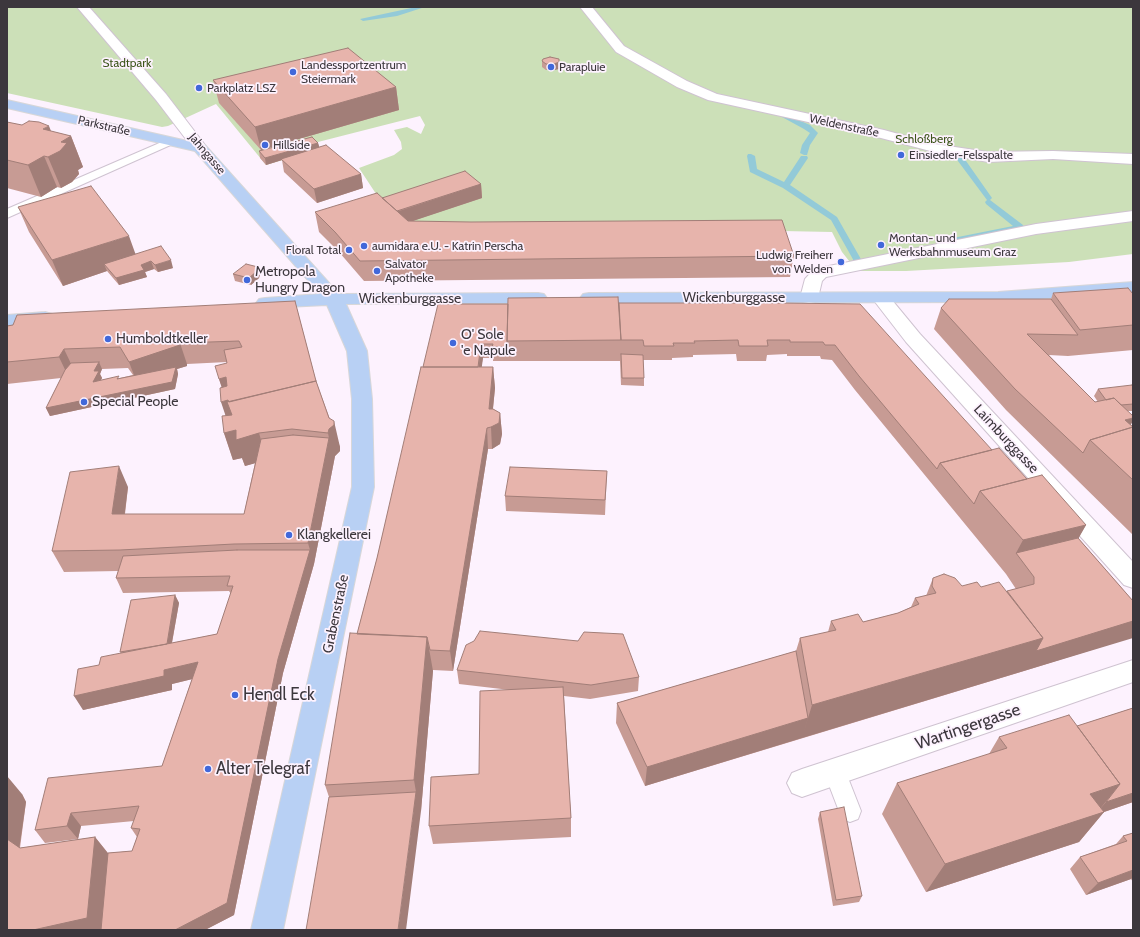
<!DOCTYPE html>
<meta charset="utf-8">
<style>
body{margin:0}
#map{position:relative;width:1140px;height:937px;overflow:hidden;background:#fdf2fe;font-family:Cabin,sans-serif}
canvas{display:block}
.frame{position:absolute;inset:0;border:8px solid #3c373d;pointer-events:none}
</style>
<div id="map">
<canvas width="1140" height="937"></canvas>
<div class="frame"></div>
</div>
<script>
const ctx = document.querySelector('canvas').getContext('2d');
ctx.lineJoin = 'round';
function paint(path, color) { ctx.fillStyle = color; ctx.fill(path, 'evenodd'); }
const shape = rows => new Path2D(rows.map(r => 'M' + r).join(''));
function strokePath(path, color, width, dash) { ctx.strokeStyle = color; ctx.lineWidth = width; ctx.lineCap = dash ? 'butt' : 'round'; ctx.setLineDash(dash || []); ctx.stroke(path); }
function drawText(font, color, halo, rows, align = 'center') {
  ctx.font = font + ' Cabin,sans-serif'; ctx.lineWidth = 3.5; ctx.setLineDash([]); ctx.textBaseline = 'middle'; ctx.strokeStyle = halo; ctx.fillStyle = color; for (const [text, x, y, turn = 0] of rows) {
    ctx.save(); ctx.translate(x, y); ctx.rotate((+turn || 0) * Math.PI / 180); ctx.textAlign = isNaN(turn) ? turn : align; if (halo) ctx.strokeText(text, 0, 0); ctx.fillText(text, 0, 0); ctx.restore();
  }
}
paint(shape([
 [7,7,1133,7,1133,254,1069,262,906,271,857,271,842,252,832,232,782,231,411,241,384,206,359,168,394,155,402,149,401,142,394,130,407,127,421,134,425,125,420,116,314,143,320,149,266,165,216,104,168,126,162,127,7,93]
]), '#cce0b8');
paint(shape([
 [416,7,425,7,397,16,363,21,360,19,416,7],
 [784,114,810,125,818,133,810,145,807,155,804,155,800,153,802,145,810,133,804,129,782,117,782,115,784,114],
 [953,151,959,151,992,198,990,200,1023,225,1024,227,1023,229,941,246,938,245,937,243,938,241,1013,226,986,204,985,202,987,200,952,153,953,151],
 [748,154,751,154,755,156,757,169,784,182,801,156,807,156,808,158,790,185,837,217,862,261,861,263,855,263,831,220,783,188,750,172,747,156,748,154]
]), '#93cad8');
const lane = shape([
 [171,138,175,139,177,141,175,143,7,218,7,209,171,138],
 [835,762,843,765,861,811,858,819,850,822,842,819,824,772,827,765,835,762]
]);
const street = shape([
 [77,7,89,7,166,94,205,145,207,148,205,151,200,152,195,151,156,100,77,7],
 [580,7,592,7,624,46,687,81,717,94,884,130,935,144,988,152,1053,151,1133,154,1133,164,1053,159,988,162,934,152,881,138,708,100,677,87,616,52,580,7],
 [1133,211,1133,221,1036,234,826,277,822,281,818,298,815,302,809,303,803,302,800,298,805,279,814,269,1036,224,1133,211],
 [881,293,887,294,920,334,1133,562,1133,588,1124,585,906,342,872,298,875,294,881,293],
 [1133,660,1133,682,802,797,792,793,787,783,792,773,802,769,1133,660]
]);
const primary = shape([
 [7,100,205,145,339,294,538,293,544,294,547,298,544,302,538,303,346,304,367,351,372,399,374,487,283,930,251,930,352,487,352,399,347,351,327,305,265,308,259,307,256,303,259,299,265,298,320,294,195,151,7,108,7,100],
 [1133,282,1133,292,998,302,589,303,583,302,580,298,583,294,589,293,998,292,1133,282],
 [45,312,52,314,54,318,52,322,7,327,7,315,45,312]
]);
strokePath(lane, '#cfc3d1', 2);
strokePath(street, '#cfc3d1', 2);
strokePath(primary, '#d8d7d8', 2);
paint(lane, '#fff');
paint(street, '#fff');
paint(primary, '#b8d0f4');
paint(shape([
 [550,57,559,69,554,70,546,70,542,67,542,61],
 [213,80,396,87,399,110,261,150,219,103],
 [7,122,71,136,83,167,78,170,79,174,72,182,61,188,57,187,41,197,7,188],
 [318,143,319,147,361,174,363,188,317,203,284,172,282,160,266,165,260,158,259,151],
 [481,184,482,198,412,221,794,256,790,277,364,281,339,252,319,232,315,212,382,198],
 [18,207,136,254,173,268,158,272,154,269,145,272,147,277,119,285,107,271,63,286,29,232],
 [258,267,260,274,259,278,251,285,235,281,233,274],
 [1053,293,1133,294,1133,350,1068,356,1049,355,1095,402,1098,402,1094,396,1098,389,1133,387,1133,411,1128,411,1131,425,1133,427,1133,535,1006,410,934,329,941,308,1051,299],
 [295,301,316,381,340,447,340,451,335,456,314,564,283,673,234,915,205,930,7,930,22,794,26,802,20,848,95,837,108,853,132,851,137,837,131,828,134,821,81,826,78,839,45,843,35,830,162,766,192,679,172,684,172,690,83,710,99,665,121,653,120,652,175,595,179,603,172,643,217,634,231,594,229,591,123,593,116,578,118,571,64,572,52,551,128,487,125,514,244,514,255,463,245,466,242,458,233,460,224,433,226,416,222,388,219,379,227,362,187,364,187,366,177,369,178,374,175,389,50,416,46,408,61,378,7,384,7,326],
 [128,368,133,375,120,378,101,380,102,378,100,374,102,369],
 [619,303,779,303,992,450,1027,479,1086,525,1078,538,1133,601,1133,637,1024,671,645,786,616,723,617,703,796,651,800,638,828,632,831,621,863,622,898,613,911,607,915,598,926,596,933,578,962,586,981,587,1007,591,1016,589,1006,574,855,390,832,360,821,359,820,356,787,356,787,354,767,355,766,361,737,361,736,354,693,355,693,357,672,358,672,360,643,360,644,378,644,386,621,385,620,361,493,361,493,358,483,358,481,367,493,367,495,388,493,409,500,413,502,434,500,444,492,449,488,449,453,671,433,670,421,811,329,797,325,785,357,634,377,558,423,367,508,304],
 [607,471,605,515,506,511,505,496],
 [457,670,639,677,638,691,590,699,564,696,571,818,571,837,433,844,429,826,479,774,510,690,459,684],
 [1133,708,1133,802,1104,812,1079,842,926,892,882,814,897,783,989,754,999,737,1077,726],
 [820,812,862,896,859,902,833,906,818,819],
 [1133,833,1133,882,1131,879,1086,895,1070,869,1080,857,1116,844,1123,836]
]), '#c79b94');
paint(shape([
 [559,62,559,69,554,70,554,64],
 [396,87,399,110,261,150,255,127],
 [49,126,59,151,61,142,71,136,83,167,78,170,79,174,72,182,61,188,48,157,43,129],
 [318,143,320,149,281,159,282,160,266,165,265,158],
 [44,156,57,187,41,197,28,165],
 [361,174,363,188,317,203,314,189],
 [481,184,482,198,395,227,393,213],
 [129,236,138,261,104,264,107,271,63,286,52,260],
 [171,260,173,268,158,272,155,265],
 [151,261,154,269,145,272,147,277,119,285,116,278,141,265],
 [258,267,260,274,259,278,251,285,249,278],
 [180,343,187,364,187,366,177,369,178,374,175,389,50,416,46,408,137,383,129,362],
 [481,344,483,358,479,388,478,374],
 [64,349,74,370,69,378,59,357],
 [99,362,102,369,100,374,102,378,96,389,93,382,94,371],
 [493,367,495,388,491,427,489,409],
 [226,377,233,398,226,400,219,379],
 [228,400,232,415,227,402,234,421,228,423,221,402],
 [500,413,502,434,500,444,492,449,491,427],
 [1133,418,1133,421,1123,438,1125,420],
 [334,421,340,447,340,451,335,456,314,564,283,673,234,915,205,930,175,930,278,659,310,550,308,543,329,438,328,433,329,429],
 [487,428,488,449,453,671,450,651],
 [236,430,259,433,267,460,245,466,242,458,233,460,224,433],
 [119,466,128,487,122,535,112,514],
 [1086,525,1067,559,1016,553,1023,540],
 [175,595,179,603,170,653,167,646],
 [1133,621,1133,638,802,738,812,705,1043,638],
 [427,637,433,671,421,811,406,930,398,930,416,792,414,780],
 [198,662,205,676,172,684,172,690,83,710,74,696,164,670],
 [808,718,802,738,645,786,647,767],
 [7,776,22,794,26,802,18,857,7,845],
 [1120,784,1095,815,1106,802,1133,793,1133,802,1104,812,1079,842,926,892,945,864,1090,794],
 [71,813,81,826,78,839,67,826],
 [95,837,118,866,112,930,33,930],
 [1133,870,1133,877,1131,879,1086,895,1098,883]
]), '#a27e78');
const building = shape([
 [348,48,396,87,255,127,213,80,348,48],
 [550,57,559,59,559,62,554,64,546,64,542,61,543,59,550,57],
 [29,121,39,122,49,126,43,129,71,136,61,142,67,143,60,151,48,157,44,156,28,165,7,160,7,122,22,125,29,121],
 [312,137,318,143,265,158,259,151,312,137],
 [326,145,361,174,314,189,281,159,326,145],
 [465,171,481,184,397,211,382,198,465,171],
 [91,186,129,236,52,260,18,207,91,186],
 [377,193,408,221,471,222,782,220,794,256,360,261,335,232,315,212,377,193],
 [161,246,171,260,155,265,151,261,141,265,144,270,116,278,104,264,161,246],
 [246,264,258,267,257,271,249,278,233,274,246,264],
 [1128,288,1133,294,1133,325,1080,330,1053,293,1128,288],
 [618,297,621,340,507,341,508,298,618,297],
 [949,299,1051,299,1078,335,1027,334,1095,402,1114,398,1133,416,1133,418,1125,420,1133,427,1090,440,1083,453,1015,389,941,308,949,299],
 [295,301,316,381,229,402,228,400,221,402,220,388,227,386,226,377,219,379,215,366,227,363,224,350,242,347,239,341,180,343,180,345,129,362,120,347,64,349,59,357,7,362,7,326,13,325,17,315,295,301],
 [619,303,779,303,860,304,992,450,940,463,937,469,859,376,835,345,825,345,823,342,790,342,790,340,767,340,768,346,739,346,738,340,694,341,695,343,673,343,674,346,644,346,643,340,621,340,619,303],
 [438,304,508,304,507,341,507,347,492,347,493,344,481,344,478,367,423,367,438,304],
 [621,354,643,355,644,378,622,378,621,354],
 [99,362,94,371,99,371,93,382,119,376,117,379,176,367,172,382,46,408,65,370,71,363,99,362],
 [421,367,493,367,489,409,493,409,500,413,499,423,491,427,487,428,450,651,430,650,427,637,357,634,377,558,421,367],
 [316,381,329,418,334,421,334,425,329,429,328,433,292,429,259,433,236,440,236,430,224,433,222,416,232,415,227,402,316,381],
 [1132,385,1133,387,1133,404,1121,405,1114,398,1106,400,1098,389,1132,385],
 [1133,427,1133,480,1090,440,1133,427],
 [293,435,329,438,308,543,234,544,120,550,52,551,70,472,119,466,112,514,244,514,261,439,293,435],
 [999,448,1027,479,980,491,974,504,940,463,999,448],
 [510,467,607,471,605,500,505,496,510,467],
 [1042,475,1086,525,1023,540,980,491,1042,475],
 [1078,538,1133,601,1133,621,1036,651,1043,638,1007,591,1034,584,1034,577,1016,553,1078,538],
 [237,550,310,550,278,659,227,903,175,930,101,930,108,853,132,851,140,829,131,828,139,806,71,813,67,826,35,830,48,778,162,766,198,662,164,670,164,676,74,696,78,669,99,665,101,657,217,634,233,586,227,586,230,576,116,578,123,556,237,550],
 [944,574,955,578,962,586,977,582,981,587,999,582,1043,638,812,705,800,638,836,630,831,621,858,614,863,622,898,613,919,604,915,598,936,593,932,586,933,578,944,574],
 [175,595,167,644,138,649,120,652,131,600,175,595],
 [480,631,578,641,584,632,623,634,639,677,591,685,457,670,466,645,474,641,480,631],
 [350,633,427,637,414,780,325,785,350,633],
 [796,651,808,718,647,767,617,703,796,651],
 [563,687,571,818,429,826,431,777,479,774,480,691,563,687],
 [1133,708,1133,793,1106,802,1120,784,1077,726,1133,708],
 [1069,715,1120,784,1090,794,1104,812,945,864,897,783,1007,748,999,737,1069,715],
 [416,792,398,930,306,930,329,797,416,792],
 [844,807,862,896,836,900,820,812,844,807],
 [1133,833,1133,870,1098,883,1080,857,1127,841,1123,836,1133,833],
 [95,837,87,918,33,930,7,930,7,839,20,848,95,837]
]);
paint(building, '#e7b4ac');
strokePath(building, '#a27e78', 1);
for (const [x, y, r, color] of [
 [551,67,4,"#4168da"],
 [293,72,4,"#4168da"],
 [199,88,4,"#4168da"],
 [265,145,4,"#4168da"],
 [901,155,4,"#4168da"],
 [881,245,4,"#4168da"],
 [364,246,4,"#4168da"],
 [349,250,4,"#4168da"],
 [841,262,4,"#4168da"],
 [377,271,4,"#4168da"],
 [247,280,4,"#4168da"],
 [108,339,4,"#4168da"],
 [453,343,4,"#4168da"],
 [84,402,4,"#4168da"],
 [289,535,4,"#4168da"],
 [235,695,4,"#4168da"],
 [208,769,4,"#4168da"]
]) { const dot = new Path2D(); dot.arc(x, y, r, 0, 2 * Math.PI); ctx.fillStyle = color; ctx.fill(dot); strokePath(dot, '#fdf2fe', 1.5); }
drawText('12px', '#3c551a', '#fdf2fe', [
 ["Stadtpark",127,63],
 ["Schloßberg",924,139]
]);
drawText('12px', '#3c373d', '#fdf2fe', [
 ["Landessportzentrum",301,65],
 ["Steiermark",301,79],
 ["Parapluie",559,67],
 ["Parkplatz LSZ",207,88],
 ["Hillside",273,145],
 ["Einsiedler-Felsspalte",909,155],
 ["Montan- und",889,238],
 ["Werksbahnmuseum Graz",889,252],
 ["aumidara e.U. - Katrin Perscha",372,246],
 ["Floral Total",341,250,"right"],
 ["Ludwig Freiherr",833,255,"right"],
 ["von Welden",833,269,"right"],
 ["Salvator",385,264],
 ["Apotheke",385,278]
], 'left');
drawText('12px', '#3c373d', '#fdf2fe', [
 ["Parkstraße",104,126,13],
 ["Weldenstraße",844,126,12],
 ["Jahngasse",207,154,50]
]);
drawText('14px', '#3c373d', '#fdf2fe', [
 ["Metropola",255,272],
 ["Hungry Dragon",255,288],
 ["O' Sole",461,335],
 ["'e Napule",461,351],
 ["Humboldtkeller",116,339],
 ["Special People",92,402],
 ["Klangkellerei",297,535]
], 'left');
drawText('14px', '#3c373d', '#fdf2fe', [
 ["Wickenburggasse",734,298],
 ["Wickenburggasse",410,299],
 ["Laimburggasse",1006,439,47],
 ["Grabenstraße",336,614,-78]
]);
drawText('17px', '#3c373d', '#fdf2fe', [
 ["Hendl Eck",243,695],
 ["Alter Telegraf",216,769]
], 'left');
drawText('17px', '#3c373d', '#fdf2fe', [
 ["Wartingergasse",968,727,-19]
]);
</script>
